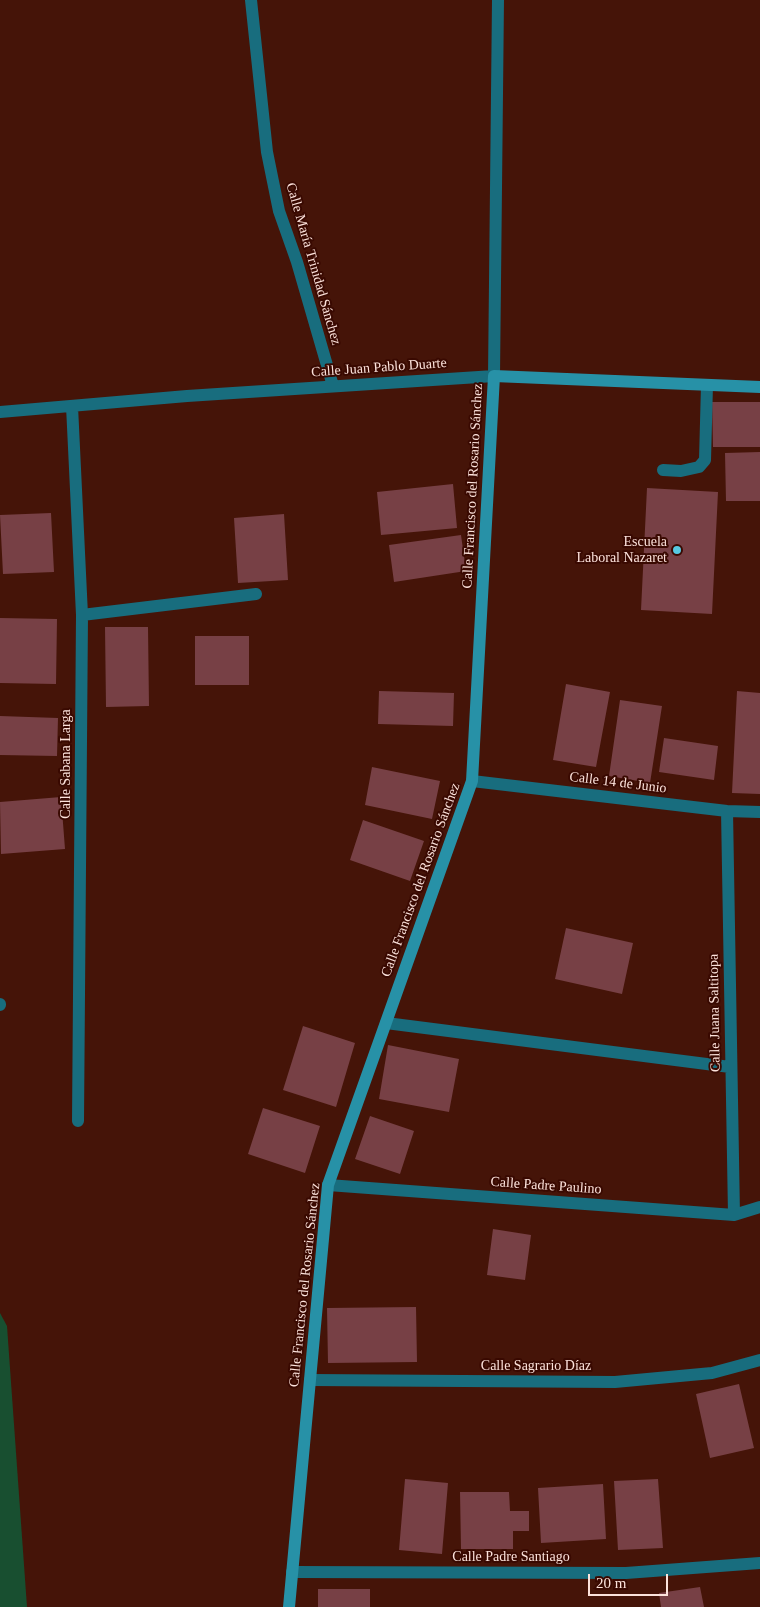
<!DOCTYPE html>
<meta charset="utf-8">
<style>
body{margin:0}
#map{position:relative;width:760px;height:1607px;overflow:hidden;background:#451408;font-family:"Times New Roman",serif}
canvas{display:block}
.scale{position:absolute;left:588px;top:1574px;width:80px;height:22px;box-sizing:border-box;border:2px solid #fce2db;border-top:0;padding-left:6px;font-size:15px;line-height:18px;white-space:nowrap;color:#fce2db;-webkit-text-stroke:4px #390901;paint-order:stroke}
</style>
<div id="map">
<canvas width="760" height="1607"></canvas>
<div class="scale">20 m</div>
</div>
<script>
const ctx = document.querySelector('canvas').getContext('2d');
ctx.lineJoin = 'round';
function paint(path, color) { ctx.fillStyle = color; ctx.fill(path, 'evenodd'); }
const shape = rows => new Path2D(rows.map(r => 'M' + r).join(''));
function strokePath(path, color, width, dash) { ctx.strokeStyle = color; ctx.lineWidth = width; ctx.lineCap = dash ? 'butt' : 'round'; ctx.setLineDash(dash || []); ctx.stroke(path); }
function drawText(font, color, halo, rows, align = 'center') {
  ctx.font = font + ' "Times New Roman",serif'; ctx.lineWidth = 4; ctx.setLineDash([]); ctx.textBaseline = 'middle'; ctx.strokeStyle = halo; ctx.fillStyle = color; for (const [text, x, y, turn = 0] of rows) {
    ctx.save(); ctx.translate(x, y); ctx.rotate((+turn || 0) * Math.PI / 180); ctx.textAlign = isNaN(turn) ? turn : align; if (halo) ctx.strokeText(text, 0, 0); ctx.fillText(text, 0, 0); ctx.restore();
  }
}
paint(shape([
 [0,1313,7,1326,27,1607,0,1607]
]), '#184f30');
paint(shape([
 [712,402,760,402,760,447,713,447],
 [760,452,760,501,726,501,725,453],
 [453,484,457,528,381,535,377,492],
 [647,488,718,492,712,614,641,610],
 [51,513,54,572,3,574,0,515],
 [284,514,288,580,238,583,234,518],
 [461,535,466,571,394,582,389,545],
 [0,618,57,619,56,684,0,683],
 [105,627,148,627,149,706,106,707],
 [195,636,249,636,249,685,195,685],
 [566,684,610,692,596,767,553,760],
 [379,691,454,693,453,726,378,724],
 [737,691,760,693,760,794,732,793],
 [620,700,662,706,650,783,609,776],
 [0,716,58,718,57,756,0,755],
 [664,738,718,746,714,780,659,772],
 [372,767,440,781,432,819,365,805],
 [61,797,65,849,1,854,0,802],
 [363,820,424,841,410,881,350,860],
 [566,928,633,943,622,994,555,979],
 [303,1026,355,1043,336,1107,283,1090],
 [388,1045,459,1059,449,1112,379,1099],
 [263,1108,320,1126,305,1173,248,1154],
 [370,1116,414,1131,400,1174,355,1159],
 [493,1229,531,1235,525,1280,487,1275],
 [416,1307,417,1362,328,1363,327,1308],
 [739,1384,754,1448,710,1458,696,1394],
 [405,1479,448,1483,442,1554,399,1550],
 [658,1479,663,1548,618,1550,614,1481],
 [603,1484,606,1539,541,1543,538,1488],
 [460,1492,509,1492,510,1511,529,1511,529,1531,513,1531,513,1549,461,1549],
 [700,1587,704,1607,661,1607,659,1593],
 [318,1589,370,1589,370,1607,318,1607]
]), '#774045');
strokePath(shape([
 [663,470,681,471,699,467,705,460,707,385]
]), '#186d7e', 12);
strokePath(shape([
 [251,0,267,152,279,211,297,262,333,386],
 [72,406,82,615,78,1121],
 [0,412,187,396,494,376,498,0],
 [82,615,256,594],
 [472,781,727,811,760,812],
 [727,811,734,1215],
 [0,1004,0,1005],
 [386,1023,730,1067],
 [328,1185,734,1215,760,1207],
 [310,1380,615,1382,712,1373,760,1360],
 [292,1572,626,1573,760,1563]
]), '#186d7e', 12);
strokePath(shape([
 [289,1607,328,1185,472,781,494,376,760,387]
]), '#2791a7', 12);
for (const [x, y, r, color] of [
 [677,550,5,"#57c9e2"]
]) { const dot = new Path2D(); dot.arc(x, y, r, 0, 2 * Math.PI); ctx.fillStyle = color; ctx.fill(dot); strokePath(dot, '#390901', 2); }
drawText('14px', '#fce2db', '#390901', [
 ["Calle María Trinidad Sánchez",313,264,74],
 ["Calle Juan Pablo Duarte",379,368,-4],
 ["Calle Francisco del Rosario Sánchez",473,486,-87],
 ["Calle Sabana Larga",66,764,-90],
 ["Calle 14 de Junio",618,783,7],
 ["Calle Francisco del Rosario Sánchez",421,880,-70],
 ["Calle Juana Saltitopa",715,1013,-91],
 ["Calle Padre Paulino",546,1186,4],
 ["Calle Francisco del Rosario Sánchez",305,1285,-84],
 ["Calle Sagrario Díaz",536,1366],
 ["Calle Padre Santiago",511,1557]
]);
drawText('14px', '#fce2db', '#390901', [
 ["Escuela",667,542],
 ["Laboral Nazaret",667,558]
], 'right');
</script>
